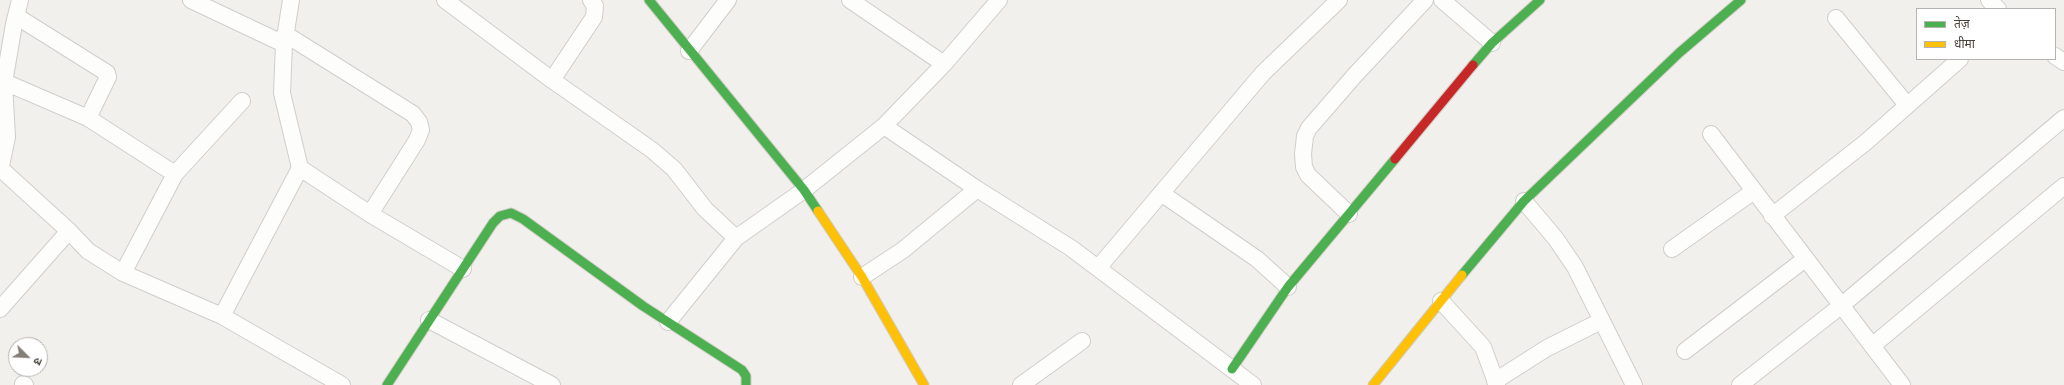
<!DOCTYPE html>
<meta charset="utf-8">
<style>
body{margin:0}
#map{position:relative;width:2064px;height:385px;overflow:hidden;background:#f2f0ed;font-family:Lato,"Noto Sans Devanagari",sans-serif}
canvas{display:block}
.legend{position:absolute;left:1916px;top:8px;width:140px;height:52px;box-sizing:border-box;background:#fff;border:1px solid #b5b3b0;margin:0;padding:5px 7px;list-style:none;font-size:12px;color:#474139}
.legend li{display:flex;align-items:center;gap:8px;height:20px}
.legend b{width:20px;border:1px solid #b5b3b0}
.north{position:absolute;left:8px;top:337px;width:40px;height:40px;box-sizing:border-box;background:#fff;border:1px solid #b5b3b0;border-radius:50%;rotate:114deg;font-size:11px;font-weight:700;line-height:16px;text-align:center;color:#474139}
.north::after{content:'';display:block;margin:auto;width:14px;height:18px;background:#837e78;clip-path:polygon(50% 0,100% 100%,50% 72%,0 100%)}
</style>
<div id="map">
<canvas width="2064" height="385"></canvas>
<ul class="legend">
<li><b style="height:5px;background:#4caf50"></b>तेज़</li>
<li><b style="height:5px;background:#ffc107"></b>धीमा</li>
</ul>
<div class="north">उ</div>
</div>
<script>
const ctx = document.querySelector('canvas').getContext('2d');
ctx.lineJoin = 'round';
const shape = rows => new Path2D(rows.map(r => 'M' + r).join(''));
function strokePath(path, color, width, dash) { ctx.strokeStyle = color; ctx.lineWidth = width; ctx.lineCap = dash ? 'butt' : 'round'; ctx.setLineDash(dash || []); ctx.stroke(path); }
const street = shape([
 [191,0,284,44],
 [445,0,552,80,652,150,674,169,705,209,736,238],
 [850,0,944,64],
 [1442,0,1492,43],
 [1989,0,1998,9],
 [16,16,107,73,108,77,88,118],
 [1836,18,1907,105],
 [285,34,413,114,419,122,421,130,417,140,370,214],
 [689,51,728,0],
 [2055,56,2064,62],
 [0,80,88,118,175,174],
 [552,80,594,17,595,6,591,0],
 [884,126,977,189,1071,248,1253,385],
 [1711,134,1902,385],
 [300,168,370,214,463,269],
 [1,169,69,231,88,251,123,273,222,316,342,385],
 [0,171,7,137,4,83,14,24,20,0],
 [1161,193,1257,259,1288,287],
 [1524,201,1556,239,1575,267,1634,385],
 [1349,214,1308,175,1304,167,1303,154,1305,136,1309,128,1355,75,1425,0],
 [1772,216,1866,142,1960,59],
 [1672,249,1754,191],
 [1098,268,1263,73,1339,0],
 [123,273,175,174,242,101],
 [862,277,903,250,977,189],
 [1441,301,1483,347,1497,385],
 [0,309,69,231],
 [222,316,300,168,282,93,284,44,291,0],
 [429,320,552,385],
 [668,322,736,238,804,190,884,126,944,64,999,0],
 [1872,346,2064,186],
 [1685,351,1805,259],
 [1495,381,1547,348,1601,321],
 [23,384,25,385],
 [1021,385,1082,341],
 [1740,385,1842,305,2064,118]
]);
const fast = shape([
 [649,0,804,190,818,211],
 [1473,65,1492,43,1540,0],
 [1462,275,1524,201,1679,53,1741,0],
 [1232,369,1288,287,1395,159],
 [387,385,493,223,500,216,511,213,523,219,643,306,742,370,746,376,746,385]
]);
const slow = shape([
 [818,211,862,277,924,385],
 [1373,385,1462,275]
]);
const jam = shape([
 [1395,159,1473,65]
]);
strokePath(street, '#d0ceca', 18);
strokePath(fast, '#d0ccc4', 11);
strokePath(slow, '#d0ccc4', 11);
strokePath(jam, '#d0ccc4', 11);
strokePath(street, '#fdfdfc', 16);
strokePath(fast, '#4caf50', 9);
strokePath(slow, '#ffc107', 9);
strokePath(jam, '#c62828', 9);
</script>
